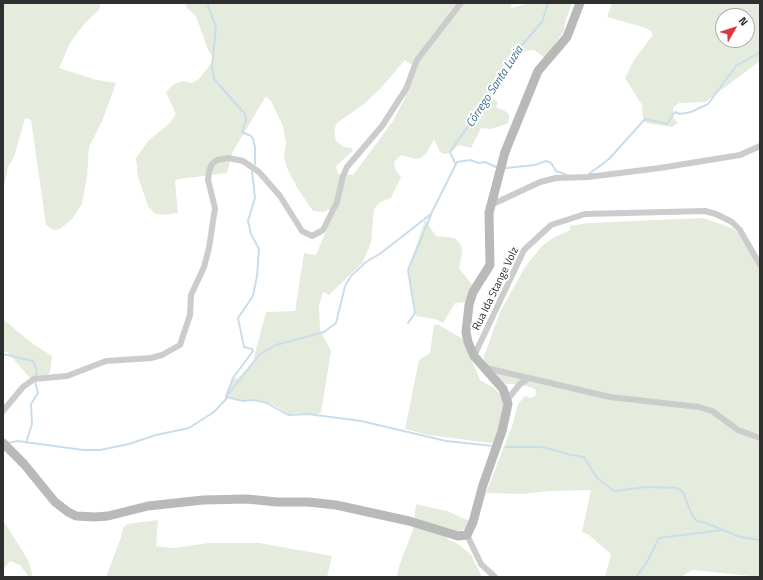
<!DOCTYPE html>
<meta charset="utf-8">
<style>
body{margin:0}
#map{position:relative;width:763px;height:580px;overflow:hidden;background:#fff;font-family:"Titillium Web",sans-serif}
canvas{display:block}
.frame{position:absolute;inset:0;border:4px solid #2f2f2f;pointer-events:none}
.north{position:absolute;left:715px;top:8px;width:40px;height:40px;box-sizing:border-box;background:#fff;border:1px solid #acacac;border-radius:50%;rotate:51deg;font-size:11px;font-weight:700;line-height:16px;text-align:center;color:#2f2f2f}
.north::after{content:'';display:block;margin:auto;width:14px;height:18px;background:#e1363e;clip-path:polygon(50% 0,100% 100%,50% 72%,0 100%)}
</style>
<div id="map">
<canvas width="763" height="580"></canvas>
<div class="frame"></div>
<div class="north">N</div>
</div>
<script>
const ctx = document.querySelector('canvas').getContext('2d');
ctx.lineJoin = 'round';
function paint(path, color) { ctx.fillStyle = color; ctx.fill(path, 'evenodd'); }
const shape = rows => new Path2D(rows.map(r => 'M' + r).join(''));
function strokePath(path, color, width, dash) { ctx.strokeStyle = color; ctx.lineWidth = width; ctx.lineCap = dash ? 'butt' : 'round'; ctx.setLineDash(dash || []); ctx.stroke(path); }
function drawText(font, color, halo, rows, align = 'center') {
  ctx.font = font + ' "Titillium Web",sans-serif'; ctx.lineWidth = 4; ctx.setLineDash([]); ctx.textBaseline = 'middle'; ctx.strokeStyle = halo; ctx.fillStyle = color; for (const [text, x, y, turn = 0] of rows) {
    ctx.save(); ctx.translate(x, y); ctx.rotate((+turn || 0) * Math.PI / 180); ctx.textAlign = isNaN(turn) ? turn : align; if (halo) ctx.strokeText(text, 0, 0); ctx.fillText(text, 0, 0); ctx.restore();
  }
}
paint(shape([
 [3,3,101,3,99,10,84,24,70,43,59,68,97,80,116,83,103,119,89,147,87,177,82,204,72,219,60,229,54,230,46,225,31,120,25,118,14,157,8,167,3,191],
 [185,3,512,3,511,8,530,3,572,3,566,19,564,31,545,58,534,50,525,51,509,65,502,81,493,90,492,98,498,102,496,107,505,111,509,115,509,120,507,124,491,129,481,128,471,148,459,145,450,153,444,154,440,152,434,139,426,154,421,158,415,159,401,155,394,162,395,169,401,177,391,198,380,202,374,209,371,242,363,262,329,295,323,292,319,306,320,330,331,351,321,413,313,415,295,413,290,415,272,404,261,401,231,399,228,395,232,379,238,378,245,371,253,361,266,312,295,311,304,253,316,255,329,224,330,209,323,212,313,211,298,189,287,168,284,158,286,142,283,126,271,101,266,96,232,153,227,173,179,179,175,181,178,213,164,215,155,214,148,206,138,177,136,158,148,141,170,123,176,114,166,92,174,84,182,81,192,83,199,79,214,59,208,50,196,16,187,8],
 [405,60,416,68,405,98,393,121,353,175,338,174,336,166,353,151,352,148,344,147,336,141,334,130,337,123,364,104,380,89],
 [612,3,760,3,760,61,705,102,679,103,673,108,673,117,678,123,672,127,646,123,643,119,642,105,625,78,634,60,653,35,651,31,643,27,607,17],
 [723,16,747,16,747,40,723,40],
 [703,218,732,228,741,235,760,262,760,577,692,570,681,577,605,577,611,554,589,535,582,532,591,490,550,491,522,494,486,493,512,426,518,404,525,396,530,398,535,396,536,392,535,389,522,385,498,383,484,370,484,356,500,312,525,267,542,246,553,238,570,230,570,226,588,223],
 [425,220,436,236,455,238,461,245,462,252,459,268,473,286,466,302,455,303,443,323,435,319,416,316,408,270],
 [3,319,30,342,52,356,50,372,43,379,32,380,7,352,3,352],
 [434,325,439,325,463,339,480,380,494,388,505,400,499,444,428,435,405,429,419,360,430,353],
 [416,504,447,511,467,520,473,520,462,531,447,534,447,539,458,544,471,555,482,577,397,577,399,566,413,530],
 [3,520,28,560,33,577,29,577,20,565,10,561,3,570],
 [158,520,156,546,173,548,209,543,259,543,332,556,327,577,106,577,121,537,123,528,127,524]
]), '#e5ecdd');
strokePath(shape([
 [207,3,216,27,212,67,214,79,245,114,246,120,242,132,251,136,253,139,255,147,255,164],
 [455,163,450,152,460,137,485,106,488,95,495,85,501,79,508,62,515,53,542,22,548,3],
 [506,168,535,165,546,161,551,163,556,171,567,175],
 [589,174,609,159,645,119,667,124,675,112,680,114,691,112,708,104,736,66,760,52],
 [408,323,415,313,408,270,431,215],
 [3,354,33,361,37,370,36,376],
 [226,396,233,378,253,351,252,349,244,347,238,318,253,296,257,276,259,249,251,234,248,221,255,198,252,172],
 [226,397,260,354,276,345,324,332,336,323,345,286,351,276,366,262,381,253,431,214,457,162,470,160,479,163,485,162,496,167],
 [227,397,243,401,254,400,267,403,288,415,308,414,361,421,446,441,494,446],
 [8,443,18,441,83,450,100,450,129,444,156,435,189,428,214,412,227,398],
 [26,443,32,424,31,404,38,393,35,381],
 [506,447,543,447,571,455,584,457,597,478,614,491,646,487,677,488,683,492,692,515,697,521,706,523,740,537,760,540],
 [636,577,647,562,659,538,722,530]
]), '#caddeb', 2);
strokePath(shape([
 [491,205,540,182,556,178,588,177,660,168,740,155,760,146],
 [474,356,524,250,551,225,585,214,705,211,716,214,732,222,740,230,760,265],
 [486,368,610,397,699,407,712,411,738,430,760,438],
 [507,400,520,384,529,378],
 [3,411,23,387,34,379,67,376,106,361,151,358,162,355,180,345,190,315,191,295,204,267,209,248,215,208,208,180,209,171,212,164,217,160,228,158,243,161,259,172,280,196,302,231,312,236,323,230,337,202,343,176,347,167,382,126,406,89,417,60,461,3],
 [467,535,481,564,495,577]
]), '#ccc', 6);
strokePath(shape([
 [3,443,24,464,55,502,68,512,76,516,95,517,108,516,148,506,203,500,247,499,277,502,308,502,336,505,409,521,458,536,467,535,473,522,483,485,502,431,508,404,503,389,474,356,468,342,466,332,469,305,473,292,490,265,489,213,505,152,538,71,567,37,580,3]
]), '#b9b9b9', 9);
drawText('11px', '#2f2f2f', '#fff', [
 ["Rua Ida Stange Volz",496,289,-64]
]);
drawText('italic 12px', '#3f6e8f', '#fff', [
 ["Córrego Santa Luzia",495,87,-57]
]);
</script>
